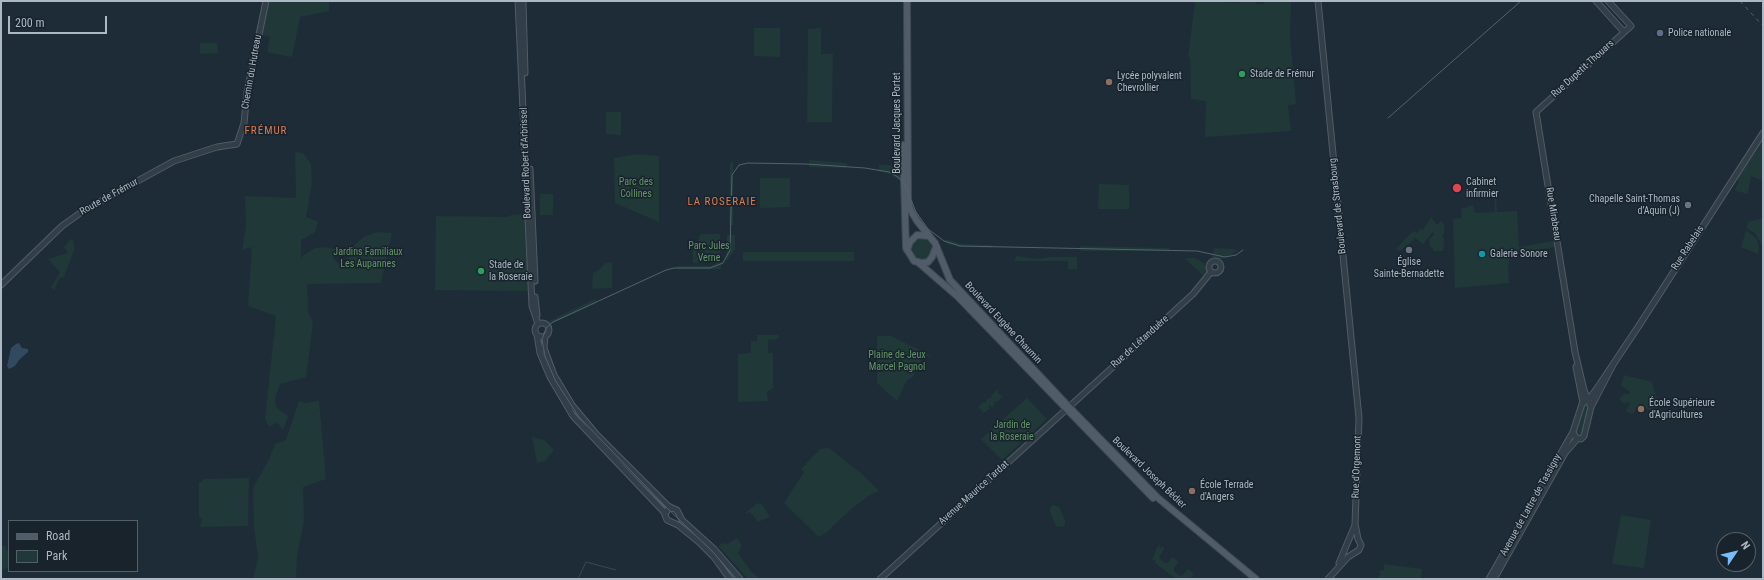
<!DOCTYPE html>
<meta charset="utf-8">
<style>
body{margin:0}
#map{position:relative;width:1764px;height:580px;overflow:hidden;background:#1e2c37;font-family:"Roboto Condensed",sans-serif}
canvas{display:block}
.frame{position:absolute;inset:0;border:2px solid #acb9c5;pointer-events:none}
.legend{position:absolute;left:8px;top:520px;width:130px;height:52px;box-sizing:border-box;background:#18232c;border:1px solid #535f69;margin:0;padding:5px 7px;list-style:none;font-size:12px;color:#acb9c5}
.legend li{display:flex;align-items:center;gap:8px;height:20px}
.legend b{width:20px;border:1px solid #535f69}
.north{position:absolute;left:1716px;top:532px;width:40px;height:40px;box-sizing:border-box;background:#18232c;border:1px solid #535f69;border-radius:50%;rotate:55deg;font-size:11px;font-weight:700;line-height:16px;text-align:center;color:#acb9c5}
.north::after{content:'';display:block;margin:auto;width:14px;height:18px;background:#79bcfc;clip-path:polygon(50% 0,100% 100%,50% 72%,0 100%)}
.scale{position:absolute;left:8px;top:16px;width:99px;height:18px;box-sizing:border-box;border:2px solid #acb9c5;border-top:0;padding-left:5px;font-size:12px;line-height:14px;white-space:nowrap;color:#acb9c5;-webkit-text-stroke:3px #18232c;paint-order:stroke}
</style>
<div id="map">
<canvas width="1764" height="580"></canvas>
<div class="frame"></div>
<ul class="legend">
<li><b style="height:5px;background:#505d68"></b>Road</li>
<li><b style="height:11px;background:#203838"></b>Park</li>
</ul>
<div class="north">N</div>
<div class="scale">200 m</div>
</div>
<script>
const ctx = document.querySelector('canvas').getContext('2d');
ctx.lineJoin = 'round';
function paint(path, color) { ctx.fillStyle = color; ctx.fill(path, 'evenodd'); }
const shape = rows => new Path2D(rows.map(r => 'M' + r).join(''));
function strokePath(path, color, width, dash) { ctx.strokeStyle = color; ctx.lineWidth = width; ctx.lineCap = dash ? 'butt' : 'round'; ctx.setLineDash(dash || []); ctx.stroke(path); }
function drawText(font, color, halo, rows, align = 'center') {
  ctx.font = font + ' "Roboto Condensed",sans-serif'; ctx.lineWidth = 3; ctx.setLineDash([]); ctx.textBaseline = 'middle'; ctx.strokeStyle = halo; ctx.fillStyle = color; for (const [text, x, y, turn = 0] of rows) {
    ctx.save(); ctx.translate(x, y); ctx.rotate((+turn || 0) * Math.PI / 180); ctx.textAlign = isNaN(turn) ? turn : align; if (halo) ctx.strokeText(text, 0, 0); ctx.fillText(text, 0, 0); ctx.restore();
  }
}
paint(shape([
 [269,1,329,1,329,11,300,17,292,57,267,52,270,37,262,35],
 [1195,1,1240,3,1240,1,1256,1,1256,4,1264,4,1264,1,1291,1,1290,37,1296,104,1288,105,1291,131,1205,137,1206,101,1191,99,1190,57,1188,57],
 [754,28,780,28,780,57,754,56],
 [821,28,821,54,833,54,832,122,807,122,808,29],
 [200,43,217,43,218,53,200,54],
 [606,112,621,112,621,135,606,134],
 [1763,138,1763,181,1751,176,1748,194,1736,191,1735,189,1739,182,1737,179],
 [295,152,303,153,311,164,312,183,306,217,318,222,315,232,301,240,301,260,302,256,315,248,325,247,335,249,333,258,338,263,343,264,349,261,347,251,364,237,377,232,392,233,381,283,307,284,308,312,313,323,306,377,280,384,275,398,276,407,288,416,283,430,277,422,269,427,265,418,276,316,248,306,252,247,242,250,246,226,245,196,296,198],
 [637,154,659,156,659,222,615,203,614,158],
 [809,160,847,163,847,168,809,167],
 [730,162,733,162,733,225,729,225],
 [879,165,890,165,900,171,900,181,889,174,878,171],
 [760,178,790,178,790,207,760,208],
 [1099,184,1129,185,1129,209,1098,209],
 [1494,192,1496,192,1497,212,1517,211,1519,247,1554,241,1555,247,1510,255,1508,269,1509,283,1455,288,1453,219,1462,218,1461,209,1473,205,1475,213,1495,212],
 [540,194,553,194,553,215,540,215],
 [524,214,528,291,435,290,436,216,508,217,511,215],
 [1431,217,1437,225,1441,221,1444,224,1444,234,1442,234,1444,240,1443,251,1433,251,1433,247,1430,247,1429,239,1434,235,1433,232,1423,244,1415,238,1400,251,1396,249,1411,233,1415,231,1417,233,1421,228,1423,230],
 [1763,218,1763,247,1755,233,1746,228,1748,222],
 [1746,230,1757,239,1759,248,1758,254,1741,247],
 [701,234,720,234,720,257,711,262,693,263,693,247,699,246,699,237],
 [727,235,735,235,735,250,726,261],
 [919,237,929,239,934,246,932,255,924,261,912,257,909,247],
 [72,238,75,248,64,277,59,279,54,290,51,287,60,272,48,259,68,253,64,247],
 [946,239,962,244,992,245,992,248,959,247,945,243],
 [1080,246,1169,248,1169,251,1080,251],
 [1214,248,1234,249,1238,251,1223,259,1216,259,1212,257],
 [743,252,854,252,854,261,743,261],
 [1016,256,1038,259,1051,257,1077,257,1077,269,1068,269,1068,261,1014,261],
 [1184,258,1195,258,1204,263,1207,270,1204,276],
 [721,261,721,269,677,269,677,266,711,266],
 [612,262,612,288,592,289,593,273,600,269,605,263],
 [595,299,597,303,551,324,549,321],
 [757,335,778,335,778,339,768,340,768,353,773,353,773,388,767,392,768,401,738,402,738,354,751,353,751,341,757,341],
 [877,336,891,336,931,356,923,356,913,377,907,380,897,401,877,383],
 [1624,375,1652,382,1658,403,1654,410,1638,408,1632,414,1626,411,1630,403,1628,402,1625,404,1619,399,1624,394,1630,394,1630,392,1621,386],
 [997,390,999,390,997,392,1001,396,1003,394,1002,397,997,402,995,401,993,402,995,404,992,407,990,405,988,407,990,409,981,414,983,412,980,408,978,410,979,406,984,402,986,403,987,402,986,400,992,397,991,395],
 [1027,398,1047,419,1002,460,981,439],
 [299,401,305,403,319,401,326,479,303,487,304,521,297,556,296,579,253,579,258,558,254,527,253,488,269,459,275,444,286,440],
 [1585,405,1588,405,1588,407,1582,434,1578,437,1575,433],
 [532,437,544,440,554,450,545,461,537,463],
 [829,448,862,474,879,491,873,493,851,509,828,531,819,537,784,503,804,472,801,469,820,449],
 [249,478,248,526,200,527,202,519,199,516,199,482,202,482,203,479],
 [758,503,762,504,770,517,758,522,750,512,747,514,746,512],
 [1053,505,1059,507,1065,520,1065,524,1063,527,1056,526,1050,512,1050,508],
 [1621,515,1651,520,1644,568,1612,564],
 [737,538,742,545,738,553,751,571,760,579,748,579,718,546,723,543,727,544],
 [5,545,9,554,9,567,1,571,1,547],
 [1158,545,1160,545,1159,548,1161,548,1162,546,1164,548,1159,558,1165,563,1168,563,1172,557,1179,562,1174,568,1174,571,1180,576,1183,575,1188,569,1194,574,1190,579,1176,579,1155,563,1156,561,1152,560],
 [1384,564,1422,569,1421,579,1377,579,1381,574,1378,571,1384,570]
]), '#203838');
paint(shape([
 [19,343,22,348,28,349,28,352,19,360,15,366,9,369,7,366,11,348,16,344]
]), '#314a5f');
strokePath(shape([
 [578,579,586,562,616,570]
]), '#314a5f', 1);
const tertiary = shape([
 [518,1,532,306,538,324],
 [523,1,525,73],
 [1318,1,1359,418,1355,524,1358,539,1361,545,1359,550,1348,557,1328,579],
 [1596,1,1624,32],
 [530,169,535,281],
 '1209 267a6 6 0 1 1 12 0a6 6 0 1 1-12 0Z',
 [1,285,62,226,83,211,174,161,217,147,237,144,244,123,247,92,266,1],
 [535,297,537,315],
 '535 330a7 7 0 1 1 14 0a7 7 0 1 1-14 0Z',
 [537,335,540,353,550,377,573,416,665,513],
 [545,336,544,348,554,375,572,405,597,435,668,506,672,508],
 [1614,363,1591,407,1584,436,1581,439,1576,438,1573,432,1582,404,1590,398,1600,384,1640,324,1763,133],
 [1576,367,1583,403],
 [1591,407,1584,390,1575,352,1536,112,1631,26,1608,1],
 [1339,563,1355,525],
 [730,579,714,557,699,542,678,525,667,520,665,515,668,509,672,508,677,510,682,520,714,549,740,579],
 [880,579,1193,294,1211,272],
 [1489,579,1573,432],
 [1494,579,1565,453,1577,439]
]);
const primary = shape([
 [907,1,908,200,910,209,917,221,935,243,950,280,1069,407,1158,498,1256,579],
 [903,145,906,248,914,261,922,263,928,262,932,257,936,247],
 [907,250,910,242,917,235,929,236],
 [919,263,957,296,1153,498]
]);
strokePath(tertiary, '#505c66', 7);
strokePath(primary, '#3c4751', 8);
strokePath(tertiary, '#323e48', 5);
strokePath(primary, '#505d68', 6);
strokePath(shape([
 [1388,118,1521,1],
 [736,579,713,552,665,506,579,417,555,380,545,356,542,340,546,328,553,322,666,270,674,268,710,268,723,263,730,250,732,175,739,165,748,163,806,164,865,168,889,172,898,177,905,185,916,212,928,229,944,241,960,246,1197,251,1225,257,1236,255,1243,250]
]), '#53626f', 1);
strokePath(shape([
 [1740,1,1763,26]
]), '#53626f', 1, [4, 4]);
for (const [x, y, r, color] of [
 [1660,33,4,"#5c6f8a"],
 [1242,74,4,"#2e9e5b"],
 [1109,82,4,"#8d6e63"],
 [1457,188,5,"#e0444e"],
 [1688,205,4,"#6b7280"],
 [1409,250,4,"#6b7280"],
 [1482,254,4,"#0f9aa8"],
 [481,271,4,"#2e9e5b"],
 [1641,409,4,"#8d6e63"],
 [1192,491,4,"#8d6e63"]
]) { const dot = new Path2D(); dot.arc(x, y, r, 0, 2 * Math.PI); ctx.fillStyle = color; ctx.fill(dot); strokePath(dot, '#18232c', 1.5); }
drawText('10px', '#acb9c5', '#18232c', [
 ["Police nationale",1668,33],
 ["Stade de Frémur",1250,74],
 ["Lycée polyvalent",1117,76],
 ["Chevrollier",1117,88],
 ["Cabinet",1466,182],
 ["infirmier",1466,194],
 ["Chapelle Saint-Thomas",1680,199,"right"],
 ["d’Aquin (J)",1680,211,"right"],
 ["Galerie Sonore",1490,254],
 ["Église",1409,262,"center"],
 ["Sainte-Bernadette",1409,274,"center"],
 ["Stade de",489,265],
 ["la Roseraie",489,277],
 ["École Supérieure",1649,403],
 ["d'Agricultures",1649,415],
 ["École Terrade",1200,485],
 ["d'Angers",1200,497]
], 'left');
drawText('10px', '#acb9c5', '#18232c', [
 ["Rue Dupetit-Thouars",1583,69,-42],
 ["Chemin du Hutreau",252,72,-80],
 ["Boulevard Jacques Portet",897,123,-90],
 ["Boulevard Robert d'Arbrissel",526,163,-92],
 ["Route de Frémur",109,197,-29],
 ["Boulevard de Strasbourg",1338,206,-96],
 ["Rue Mirabeau",1553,214,81],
 ["Rue Rabelais",1688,248,-57],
 ["Boulevard Eugène Chaumin",1003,323,47],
 ["Rue de Létanduère",1140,342,-42],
 ["Rue d'Orgemont",1357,467,-88],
 ["Boulevard Joseph Bédier",1149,473,44],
 ["Avenue Maurice Tardat",974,493,-42],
 ["Avenue de Lattre de Tassigny",1531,505,-61]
]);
drawText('10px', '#639668', '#18232c', [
 ["Parc des",636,182],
 ["Collines",636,194],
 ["Parc Jules",709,246],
 ["Verne",709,258],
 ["Jardins Familiaux",368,252],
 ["Les Aupannes",368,264],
 ["Plaine de Jeux",897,355],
 ["Marcel Pagnol",897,367],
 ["Jardin de",1012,425],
 ["la Roseraie",1012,437]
]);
ctx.letterSpacing = '1px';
drawText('11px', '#d77c54', '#18232c', [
 ["FRÉMUR",266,131],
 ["LA ROSERAIE",722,202]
]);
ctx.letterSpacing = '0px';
</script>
